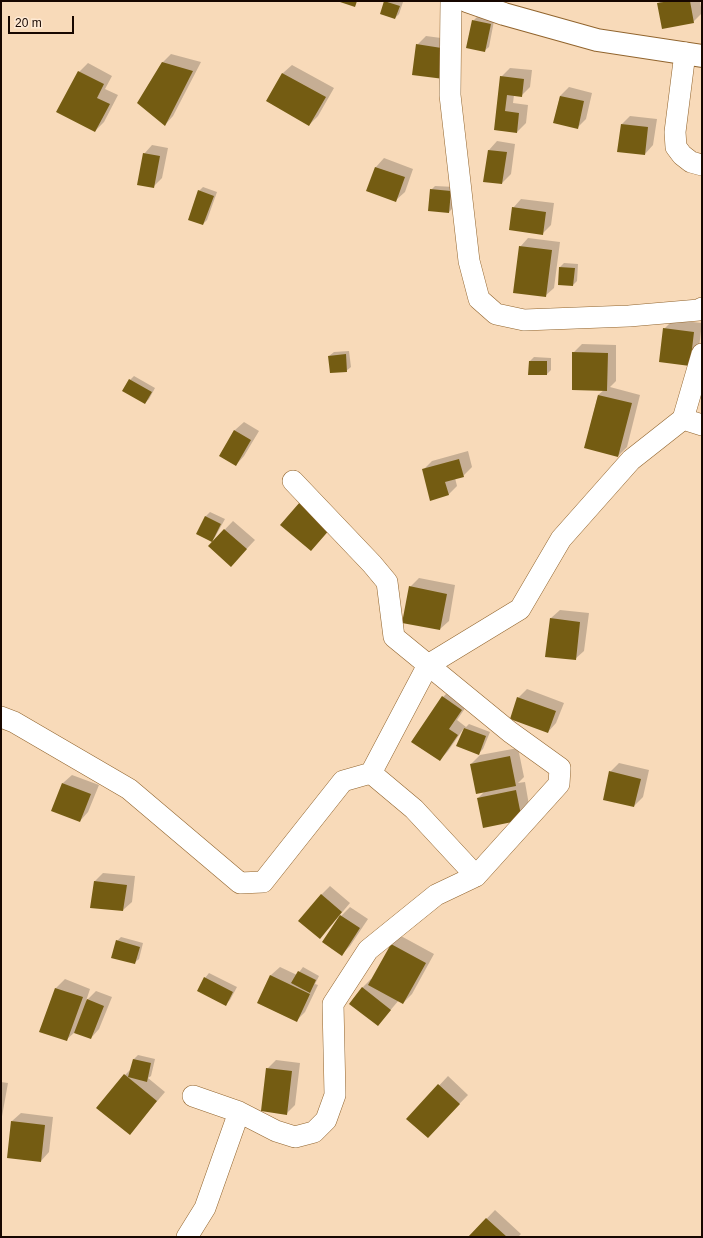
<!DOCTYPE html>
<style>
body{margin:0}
#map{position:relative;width:703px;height:1238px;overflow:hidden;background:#f8dab9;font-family:Helvetica,sans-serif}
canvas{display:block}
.frame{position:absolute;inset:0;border:2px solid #170700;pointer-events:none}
.scale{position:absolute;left:8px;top:16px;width:66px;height:18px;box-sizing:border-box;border:2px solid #170700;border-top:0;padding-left:5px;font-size:12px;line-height:14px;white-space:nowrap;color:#170700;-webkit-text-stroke:3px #fee9d3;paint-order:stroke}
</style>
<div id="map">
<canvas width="703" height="1238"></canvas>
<div class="frame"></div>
<div class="scale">20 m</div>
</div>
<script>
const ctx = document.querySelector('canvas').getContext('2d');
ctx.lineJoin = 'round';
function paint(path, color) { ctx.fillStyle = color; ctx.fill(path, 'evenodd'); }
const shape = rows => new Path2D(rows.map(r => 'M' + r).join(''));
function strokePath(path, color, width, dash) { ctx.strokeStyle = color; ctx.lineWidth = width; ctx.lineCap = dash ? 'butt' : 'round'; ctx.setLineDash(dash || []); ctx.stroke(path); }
paint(shape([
 [385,1,403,2,399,14,395,18,381,14],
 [661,1,700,1,702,13,693,22,658,4],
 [477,17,494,21,489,47,484,51,473,21],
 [426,36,456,40,413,74,417,45],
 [171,54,201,62,173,116,165,125,162,63],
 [88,63,112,76,105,89,118,95,104,122,95,131,79,72],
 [292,65,334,88,318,116,309,125,267,101,283,73],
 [510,68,532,70,530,87,521,96,514,95,513,103,528,105,526,123,517,132,495,130,501,77],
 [569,87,592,93,586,119,578,127,554,122,560,96],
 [630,116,657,119,653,145,645,154,622,124],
 [497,141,515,144,511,174,502,183,485,181,489,150],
 [152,145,168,148,162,178,153,187,144,154],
 [384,158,413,169,405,192,396,200,368,190,376,167],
 [435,186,455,187,453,208,449,212,431,190],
 [203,187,217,192,207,220,203,224,199,191],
 [521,199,554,203,551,225,542,234,513,208],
 [528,238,560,242,554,288,545,296,520,247],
 [564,263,578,264,577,281,573,285,560,267],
 [673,320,702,323,698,356,690,365,664,329],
 [582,344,616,345,616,381,610,387,640,395,627,447,618,456,585,447,598,395,604,390,573,353],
 [349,351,351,367,346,371,329,356,334,352],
 [534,357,551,358,551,370,547,374,530,361],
 [134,376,155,388,149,399,145,403,130,380],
 [244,422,259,431,244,456,236,465,220,455,235,430],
 [468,451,472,467,463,476,455,478,457,486,448,495,423,470,432,461],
 [210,512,225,519,215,537,211,541,197,534,206,516],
 [233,521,255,540,239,557,209,546],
 [419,578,455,585,449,621,440,629,410,587],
 [560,610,589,613,584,651,575,659,551,618],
 [452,688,470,701,457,720,466,727,469,724,490,732,483,749,479,753,464,728,448,751,440,760,412,741,443,697],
 [527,689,564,703,556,723,548,732,518,698],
 [518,748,524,777,518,783,525,782,530,811,522,820,478,798,484,792,471,764,480,755],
 [619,763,649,770,643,797,634,806,610,772],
 [72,775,99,785,88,812,80,821,63,783],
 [103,873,135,876,132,902,123,910,92,907,95,881],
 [330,886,350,903,328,929,321,895],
 [350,907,368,919,350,946,342,954,323,942,341,916],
 [401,936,434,954,412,994,403,1003,399,1000,378,1025,350,1003,363,987,371,979,372,980,392,944],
 [121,937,143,943,139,959,134,963,117,941],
 [280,967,297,975,303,967,319,976,315,984,318,985,305,1012,296,1021,258,1003,271,975],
 [209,973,237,987,230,1000,226,1004,199,991,205,978],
 [65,979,90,989,86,1001,96,991,112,997,99,1029,91,1038,75,1032,66,1040,41,1031,56,988],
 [138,1055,155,1059,151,1076,148,1078,165,1092,129,1134,125,1075,131,1069,134,1059],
 [276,1060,300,1063,295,1105,286,1114,267,1069],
 [448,1076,468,1095,436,1128,408,1119],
 [1,1082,8,1083,1,1122],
 [21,1113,53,1117,49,1152,41,1161,12,1121],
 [495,1210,521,1234,518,1237,469,1237]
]), '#0003');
paint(shape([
 [337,1,357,1,355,7],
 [384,1,400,6,395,19,380,14],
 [670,1,690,1,694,23,662,29,657,3],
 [472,20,491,24,485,52,466,48],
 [416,44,448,49,444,79,412,75],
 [162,62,193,71,165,126,137,103],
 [78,71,104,84,97,98,110,104,95,132,56,112],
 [282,73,326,97,309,126,266,101],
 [500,76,524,79,522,97,507,95,505,111,519,113,517,133,494,130],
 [560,96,584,101,578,129,553,123],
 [621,124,648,127,645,155,617,152],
 [488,150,507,152,502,184,483,182],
 [143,153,160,156,154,188,137,185],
 [375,167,405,177,396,202,366,191],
 [430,189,451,191,449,213,428,211],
 [198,190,214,196,203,225,188,220],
 [512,207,546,212,543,235,509,230],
 [519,246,552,250,546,297,513,293],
 [559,267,575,268,573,286,558,285],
 [663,328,694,332,690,366,659,362],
 [572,352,608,353,607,391,572,390],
 [346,354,347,372,330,373,328,356],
 [529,361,547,361,547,375,528,375],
 [129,379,152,392,145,404,122,391],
 [598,395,632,403,618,457,584,448],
 [234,430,251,440,236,466,219,456],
 [459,459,464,477,445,482,449,495,430,501,422,469],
 [300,502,331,528,311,551,280,525],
 [205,516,221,524,212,542,196,534],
 [224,529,247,549,231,567,208,546],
 [409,586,447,594,440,630,402,623],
 [550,618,580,622,576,660,545,657],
 [442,696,462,710,449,729,458,735,440,761,411,742],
 [517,697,556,711,548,733,510,719],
 [464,728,486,736,479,755,456,746],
 [510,756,516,786,476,794,470,764],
 [609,771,641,779,634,807,603,800],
 [62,783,91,794,80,822,51,811],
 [516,790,522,820,483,828,477,798],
 [94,881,127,885,123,911,90,908],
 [321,894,342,912,320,939,298,921],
 [340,915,360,928,342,956,322,942],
 [116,940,140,947,135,964,111,958],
 [391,944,426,963,403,1004,368,985],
 [298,971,316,980,310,993,291,983],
 [270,975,310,994,297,1022,257,1003],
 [204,977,233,992,226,1006,197,991],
 [362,987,391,1010,378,1026,349,1004],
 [55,988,83,997,67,1041,39,1032],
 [87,999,104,1006,91,1039,74,1033],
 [133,1059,151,1063,147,1082,128,1077],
 [266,1068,292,1071,287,1115,261,1111],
 [124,1074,157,1101,130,1135,96,1108],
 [438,1084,460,1104,428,1138,406,1119],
 [11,1121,45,1125,41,1162,7,1158],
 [486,1218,507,1237,468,1237]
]), '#745c12');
const minor = shape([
 [451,1,450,95,469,261,479,299,496,314,524,320,629,316,699,310,702,308],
 [685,53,675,132,676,147,682,155,691,162,702,165],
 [683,419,702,425],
 [1,717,14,722,129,789,240,883,263,882,343,781,371,773,414,809,476,876],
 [371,773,428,665,520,609,561,539,631,460,683,419,702,354],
 [193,1096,239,1112,276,1131,295,1137,314,1132,326,1120,335,1095,333,1004,368,950,436,895,476,876,559,784,560,768,510,732,394,637,387,582,372,564,293,481],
 [187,1237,205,1208,239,1112]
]);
const secondary = shape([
 [467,1,504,14,597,40,702,56]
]);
strokePath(minor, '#91642d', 22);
strokePath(secondary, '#91642d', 24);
strokePath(minor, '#fff', 21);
strokePath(secondary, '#fff', 22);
</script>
